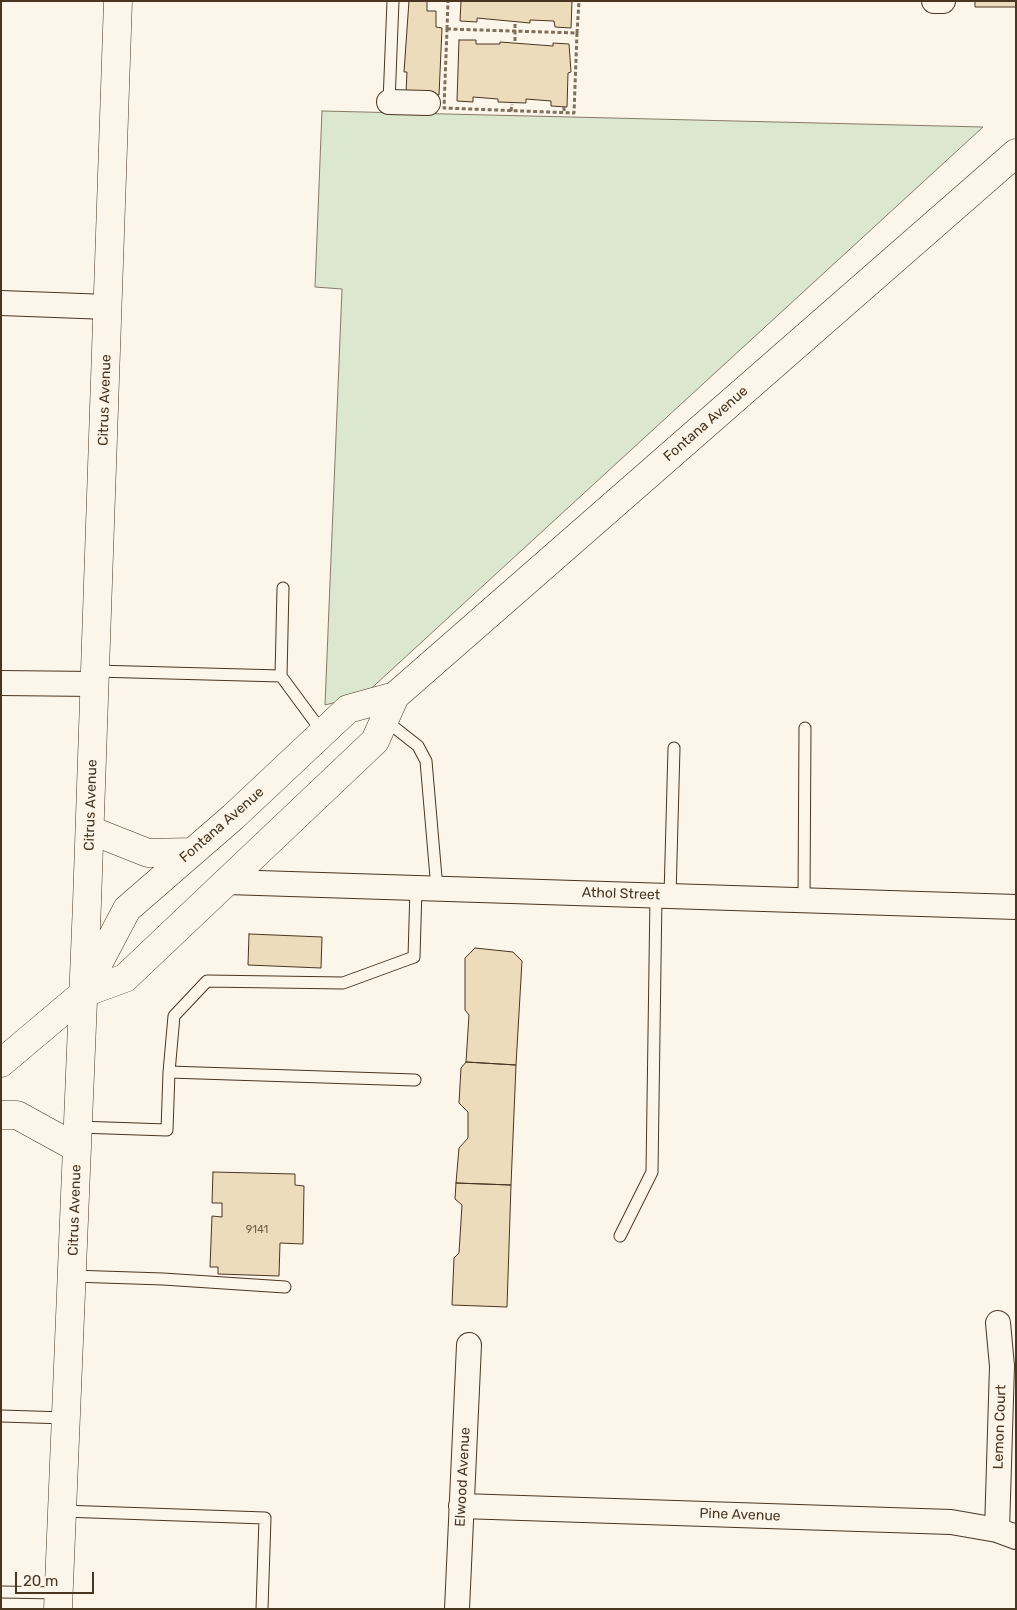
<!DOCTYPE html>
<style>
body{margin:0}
#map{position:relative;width:1017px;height:1610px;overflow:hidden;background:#fbf6e9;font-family:Rubik,sans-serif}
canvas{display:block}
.frame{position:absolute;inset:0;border:2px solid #4a3520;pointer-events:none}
.scale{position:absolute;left:15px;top:1572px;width:79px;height:22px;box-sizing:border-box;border:2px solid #4a3520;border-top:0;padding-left:6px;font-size:15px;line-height:18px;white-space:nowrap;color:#4a3520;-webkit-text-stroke:4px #fbf6e9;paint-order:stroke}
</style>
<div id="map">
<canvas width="1017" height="1610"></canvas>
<div class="frame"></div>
<div class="scale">20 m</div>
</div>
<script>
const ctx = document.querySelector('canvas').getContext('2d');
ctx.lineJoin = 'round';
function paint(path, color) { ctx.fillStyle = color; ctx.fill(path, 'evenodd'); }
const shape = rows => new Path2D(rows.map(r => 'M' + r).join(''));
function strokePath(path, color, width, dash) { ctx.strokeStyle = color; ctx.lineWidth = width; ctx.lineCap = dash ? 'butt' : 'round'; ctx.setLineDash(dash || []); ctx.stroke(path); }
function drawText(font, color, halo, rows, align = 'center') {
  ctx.font = font + ' Rubik,sans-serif'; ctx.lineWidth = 4; ctx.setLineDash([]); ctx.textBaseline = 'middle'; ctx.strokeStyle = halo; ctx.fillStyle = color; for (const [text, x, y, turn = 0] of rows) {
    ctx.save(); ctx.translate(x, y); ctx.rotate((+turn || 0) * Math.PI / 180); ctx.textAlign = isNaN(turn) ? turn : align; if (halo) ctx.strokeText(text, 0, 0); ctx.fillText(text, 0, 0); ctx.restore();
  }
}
const green = shape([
 [322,111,983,127,364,695,325,705,342,289,315,287,322,111]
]);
paint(green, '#dce7d0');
strokePath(green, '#887966', 1);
const building = shape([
 [409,1,427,1,427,11,436,11,436,27,442,28,439,95,406,93,407,72,404,72,409,1],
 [461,1,572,1,571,28,555,27,554,21,530,20,530,23,477,18,477,22,460,21,461,1],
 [975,1,1016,1,1016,7,975,7,975,1],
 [459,40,476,40,476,44,500,44,500,42,553,46,553,43,569,44,571,72,568,73,567,107,551,106,551,101,526,99,526,103,498,102,498,99,473,97,473,102,457,101,459,40],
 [249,934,322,937,321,968,248,965,249,934],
 [475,948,513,952,522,961,516,1065,466,1062,469,1015,465,1010,465,958,475,948],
 [466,1062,516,1065,511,1185,456,1183,459,1148,468,1138,468,1112,459,1103,461,1068,466,1062],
 [213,1172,295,1174,295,1185,304,1186,303,1244,280,1243,279,1276,218,1274,218,1267,210,1267,212,1216,222,1217,222,1203,212,1203,213,1172],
 [456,1183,511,1185,507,1307,452,1305,454,1258,459,1253,462,1205,455,1199,456,1183]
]);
paint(building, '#ecdcbc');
strokePath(building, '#4a3520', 1);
const lane = shape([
 [389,102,393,1],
 [95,671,281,676,283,588],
 [281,676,323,733],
 [385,720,418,746,426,761,437,889],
 [670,896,674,748],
 [804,900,805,728],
 [169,1072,174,1016,207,981,343,983,414,957,416,888],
 [78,1127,167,1130,169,1072,415,1080],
 [620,1236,652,1172,656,895],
 [72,1276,163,1279,285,1287],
 [1,1416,66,1418],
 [62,1511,265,1518,262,1609],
 [1,1592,59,1593]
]);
const street = shape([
 [934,1,943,1],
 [389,102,428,103],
 [1,303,108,307],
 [1,683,95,684],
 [227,882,1016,907],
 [461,1506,951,1522,997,1530,1016,1537],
 [997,1530,1002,1366,998,1323],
 [457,1609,469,1345]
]);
const secondary = shape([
 [90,830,148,853,191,852],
 [87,985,127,909,233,817,348,709,395,696],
 [1,1063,84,993,125,978,375,741,395,696,1016,153],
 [1,1115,17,1115,77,1148],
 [58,1609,87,903,118,1]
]);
strokePath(lane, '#4a3520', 13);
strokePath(street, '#4a3520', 26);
strokePath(secondary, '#4a3520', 29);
strokePath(shape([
 [447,29,577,33,574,113,444,108,447,29],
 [447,29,448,1],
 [577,33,579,1],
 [515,41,515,24],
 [564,107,564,112],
 [511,111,512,104]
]), '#7f6f5c', 3, [4, 2.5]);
strokePath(lane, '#fbf6e9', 11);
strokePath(street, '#fbf6e9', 24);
strokePath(secondary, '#fbf6e9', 28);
drawText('11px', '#725f47', null, [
 ["9141",257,1230]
]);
drawText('14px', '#4a3520', '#fbf6e9', [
 ["Citrus Avenue",105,400,-88],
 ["Fontana Avenue",706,424,-41],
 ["Citrus Avenue",91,805,-88],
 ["Fontana Avenue",222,825,-41],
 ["Athol Street",621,894,2],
 ["Citrus Avenue",75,1210,-88],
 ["Lemon Court",1000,1427,-88],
 ["Elwood Avenue",463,1477,-87],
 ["Pine Avenue",740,1515,2]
]);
</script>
